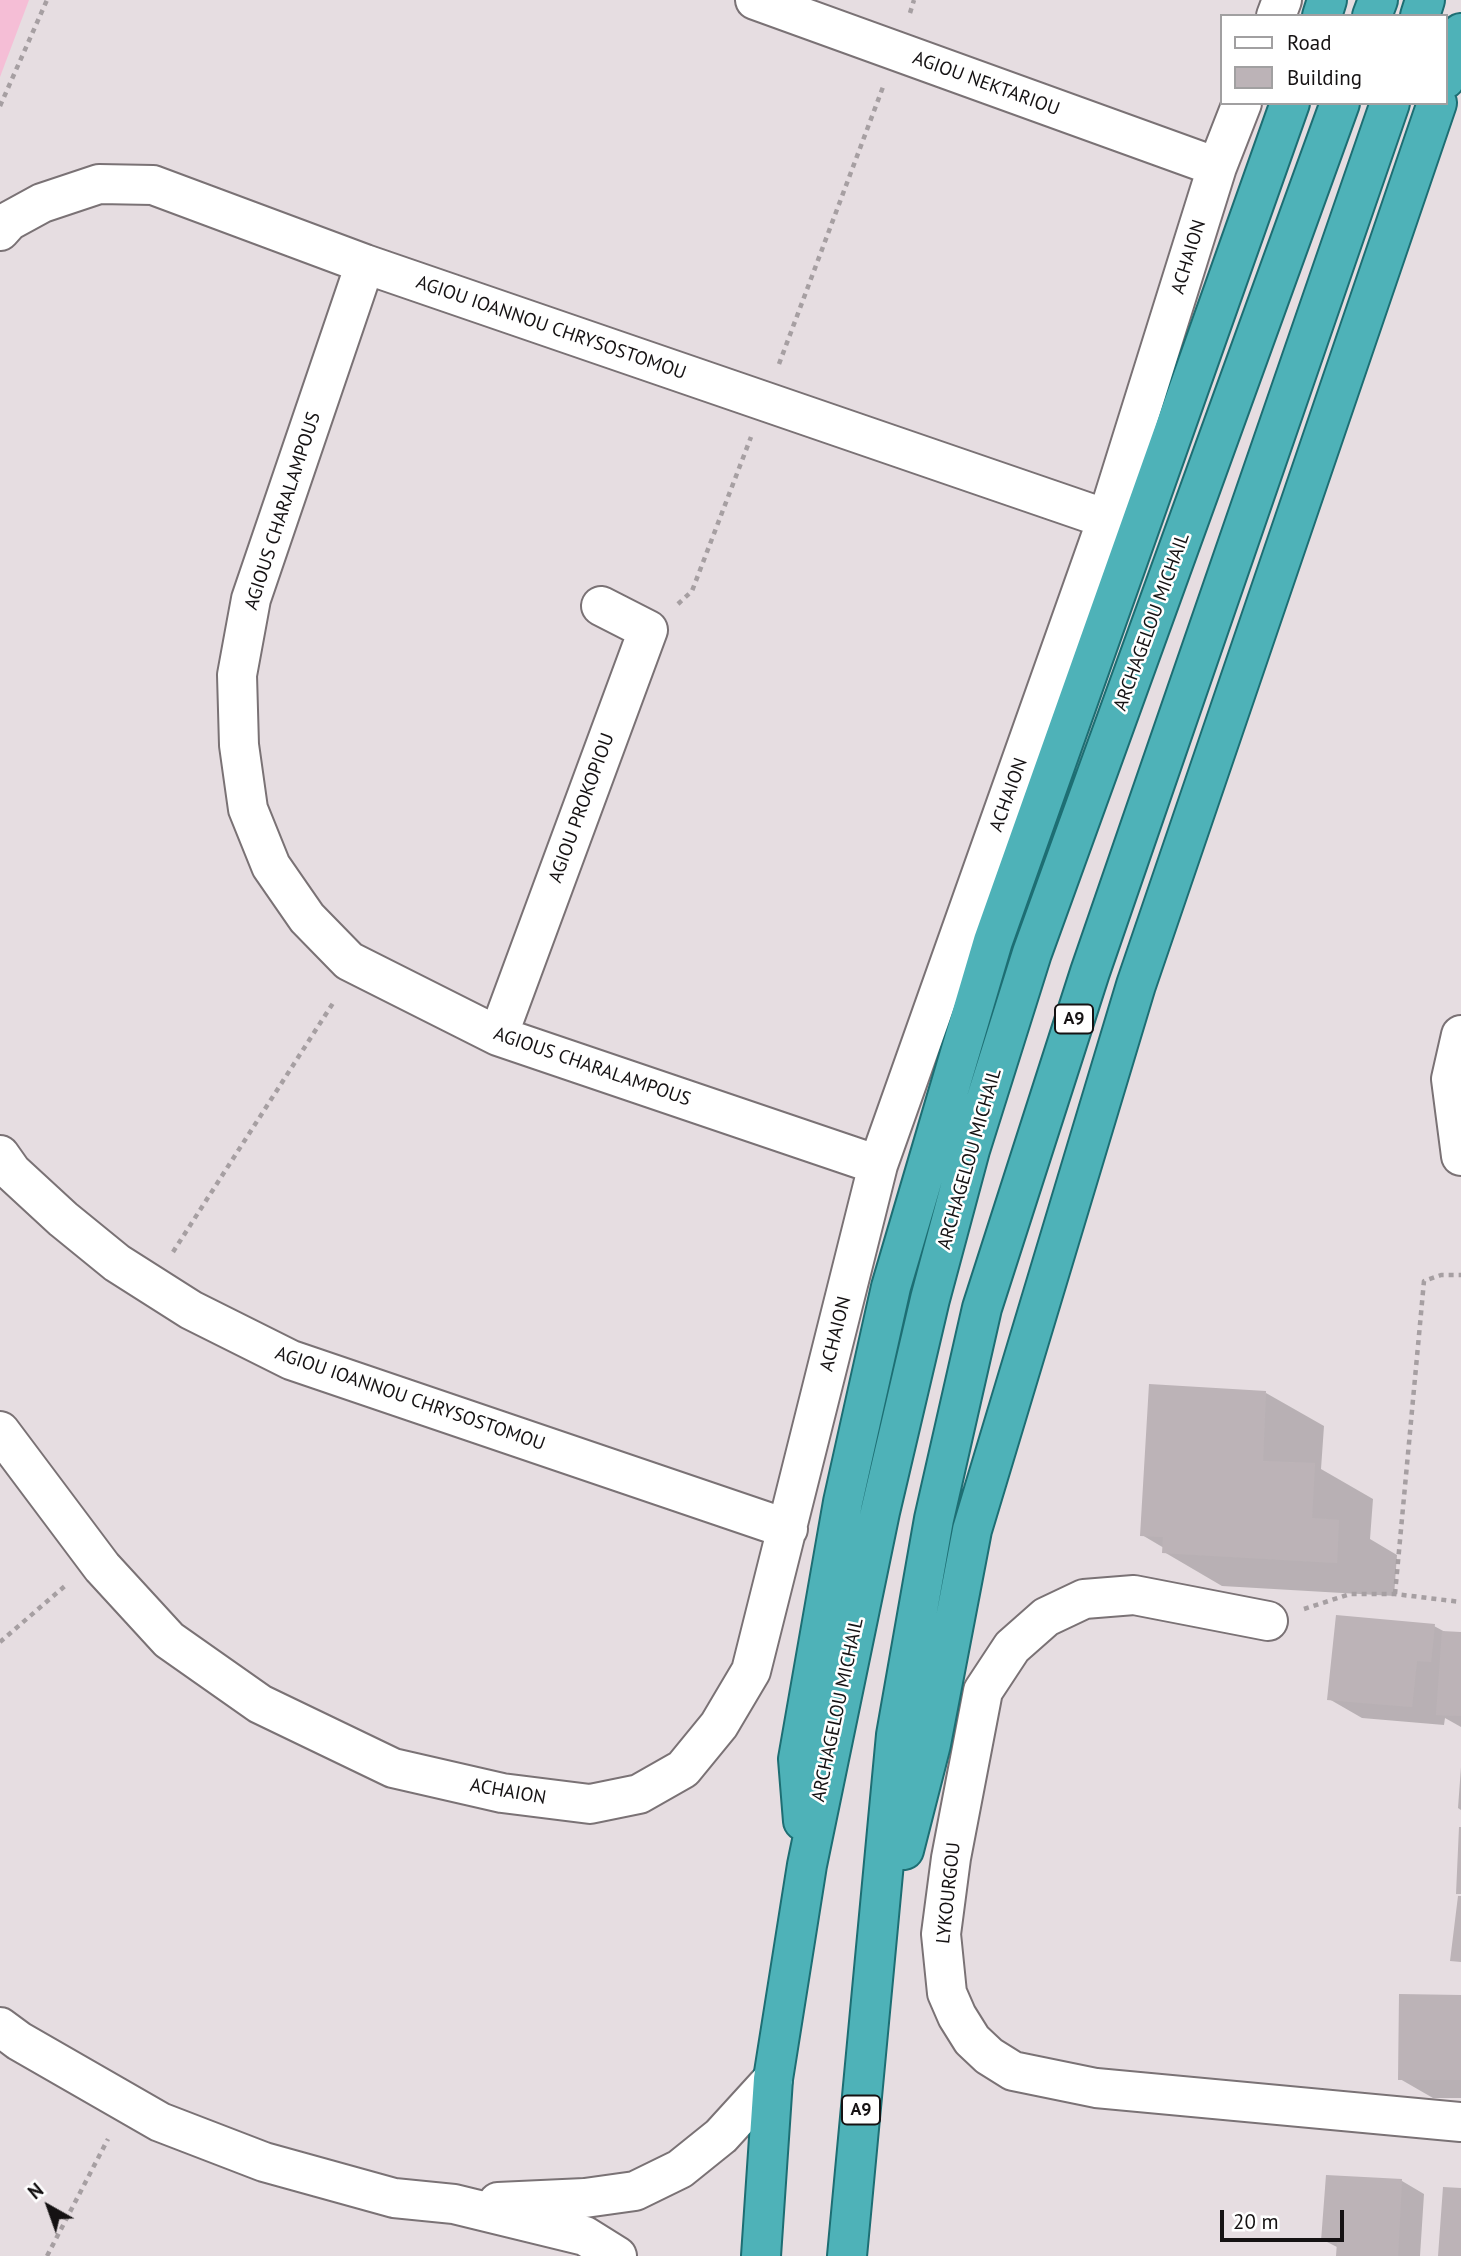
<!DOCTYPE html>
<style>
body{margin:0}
#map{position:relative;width:1461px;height:2256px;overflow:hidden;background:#e6dde1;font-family:"PT Sans",sans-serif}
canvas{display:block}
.legend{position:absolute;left:1220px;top:14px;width:228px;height:91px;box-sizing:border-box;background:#fff;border:2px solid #a1a0a1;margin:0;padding:9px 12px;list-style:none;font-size:21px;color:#151213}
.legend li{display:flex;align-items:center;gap:14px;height:35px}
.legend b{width:35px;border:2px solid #a1a0a1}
.north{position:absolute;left:14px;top:2172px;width:70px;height:70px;-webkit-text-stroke:5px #fff;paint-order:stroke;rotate:320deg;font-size:19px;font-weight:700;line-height:28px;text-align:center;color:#151213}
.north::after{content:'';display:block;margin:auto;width:24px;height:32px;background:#151213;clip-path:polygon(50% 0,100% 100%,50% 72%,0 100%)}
.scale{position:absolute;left:1220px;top:2210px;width:124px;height:32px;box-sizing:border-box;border:4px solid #151213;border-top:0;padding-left:9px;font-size:21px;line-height:24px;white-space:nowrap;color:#151213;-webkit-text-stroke:5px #fff;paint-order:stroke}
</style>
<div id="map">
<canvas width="1461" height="2256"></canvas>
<ul class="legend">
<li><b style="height:9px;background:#fff"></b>Road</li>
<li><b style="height:19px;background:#bcb3b7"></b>Building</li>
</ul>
<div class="north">N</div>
<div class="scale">20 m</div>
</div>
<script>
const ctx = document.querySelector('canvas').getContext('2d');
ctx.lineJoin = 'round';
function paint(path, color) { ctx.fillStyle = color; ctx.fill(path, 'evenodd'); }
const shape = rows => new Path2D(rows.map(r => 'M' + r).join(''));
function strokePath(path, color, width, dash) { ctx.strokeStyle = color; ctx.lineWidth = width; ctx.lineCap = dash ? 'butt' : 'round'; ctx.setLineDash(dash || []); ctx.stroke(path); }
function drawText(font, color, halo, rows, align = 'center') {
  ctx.font = font + ' "PT Sans",sans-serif'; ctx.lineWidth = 5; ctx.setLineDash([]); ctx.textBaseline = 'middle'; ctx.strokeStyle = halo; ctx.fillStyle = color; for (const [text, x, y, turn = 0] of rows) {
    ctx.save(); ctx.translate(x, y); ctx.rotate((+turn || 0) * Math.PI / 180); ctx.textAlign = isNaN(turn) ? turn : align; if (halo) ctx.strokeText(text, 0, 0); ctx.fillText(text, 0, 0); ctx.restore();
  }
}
paint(shape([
 [0,0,29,0,0,77]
]), '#f5bed6');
paint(shape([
 [1266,1393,1324,1426,1321,1469,1373,1499,1370,1539,1397,1555,1394,1596,1222,1586,1164,1552,1164,1548,1142,1535],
 [1434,1626,1447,1633,1461,1634,1461,1727,1445,1718,1444,1725,1362,1718,1329,1699],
 [1461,1767,1461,1810,1458,1808],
 [1461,1997,1461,2098,1433,2098,1400,2079],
 [1402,2181,1424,2194,1420,2256,1338,2256,1339,2248,1323,2240]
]), '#0003');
paint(shape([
 [1149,1384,1266,1391,1263,1461,1315,1463,1312,1518,1339,1520,1337,1563,1162,1553,1163,1537,1140,1536],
 [1336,1615,1435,1624,1431,1662,1417,1661,1412,1707,1327,1700],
 [1442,1631,1461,1632,1461,1716,1436,1715],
 [1459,1827,1461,1827,1461,1894,1456,1894],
 [1458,1896,1461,1896,1461,1962,1450,1961],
 [1399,1994,1461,1995,1461,2080,1398,2080],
 [1326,2175,1402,2179,1398,2256,1336,2256,1337,2242,1321,2241],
 [1443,2187,1461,2188,1461,2256,1438,2256]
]), '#bcb3b7');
const minor = shape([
 [755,0,1217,167],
 [1276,16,1282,0],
 [0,231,9,221,42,203,99,184,153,185,365,264,1107,519],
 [365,264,251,599,237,675,239,745,248,809,271,866,307,918,349,961,498,1036,878,1165],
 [1461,1035,1451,1079,1461,1156],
 [498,1036,648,630,601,606],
 [0,1155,12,1172,63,1219,117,1263,191,1310,291,1360,788,1529],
 [0,1431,102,1567,169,1640,260,1704,393,1768,502,1793,590,1804,639,1794,683,1769,719,1725,751,1671,878,1165,1107,519,1217,167,1242,103],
 [1268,1621,1134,1595,1084,1599,1046,1617,1012,1647,983,1691,951,1858,941,1934,947,1993,957,2016,972,2040,989,2056,1013,2071,1096,2088,1461,2122]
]);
const tertiary = shape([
 [0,2027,19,2041,160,2122,264,2162,394,2198,454,2204,585,2236,617,2256],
 [498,2202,585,2198,635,2191,680,2169,721,2136,773,2079]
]);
const trunk = shape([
 [1322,16,1327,0],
 [1372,16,1378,0],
 [1420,16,1425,0],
 [1445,79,1461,33],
 [803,1821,798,1759,843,1502,891,1287,993,941,1290,103],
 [904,1850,931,1744,972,1530,1136,985,1437,103],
 [761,2256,773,2079,807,1865,880,1512,930,1299,970,1150,1032,953,1340,103],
 [847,2256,896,1735,934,1519,982,1308,1090,972,1390,103]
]);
strokePath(minor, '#7a7275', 42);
strokePath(tertiary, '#7a7275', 42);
strokePath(trunk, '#1d6e73', 42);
strokePath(shape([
 [910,13,914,0],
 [0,106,47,0],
 [779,364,883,87],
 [678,604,692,591,751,437],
 [173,1252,335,1000],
 [1395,1594,1424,1281,1441,1275,1461,1275],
 [1304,1609,1350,1594,1395,1594,1461,1602],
 [0,1642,66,1585],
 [47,2256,108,2139]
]), '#a69fa2', 4.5, [5, 5]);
strokePath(minor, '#fff', 38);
strokePath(tertiary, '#fff', 38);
strokePath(trunk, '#4eb2b8', 38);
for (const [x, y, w] of [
 [1074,1019,38],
 [861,2110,38]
]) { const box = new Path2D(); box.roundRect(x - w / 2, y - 14.5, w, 29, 5); ctx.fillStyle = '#fff'; ctx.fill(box); strokePath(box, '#151213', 2); }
drawText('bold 18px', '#151213', null, [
 ["A9",1074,1019],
 ["A9",861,2110]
]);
drawText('19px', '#151213', '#fff', [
 ["AGIOU NEKTARIOU",986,84,20],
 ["ACHAION",1189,257,-73],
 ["AGIOU IOANNOU CHRYSOSTOMOU",551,328,19],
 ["AGIOUS CHARALAMPOUS",283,511,-72],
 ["ARCHAGELOU MICHAIL",1152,622,-70],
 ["ACHAION",1009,795,-70],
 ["AGIOU PROKOPIOU",582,808,-70],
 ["AGIOUS CHARALAMPOUS",592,1067,19],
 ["ARCHAGELOU MICHAIL",970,1159,-74],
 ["ACHAION",836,1334,-76],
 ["AGIOU IOANNOU CHRYSOSTOMOU",410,1399,19],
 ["ARCHAGELOU MICHAIL",838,1710,-78],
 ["ACHAION",508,1792,10],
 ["LYKOURGOU",949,1893,-84]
]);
</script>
